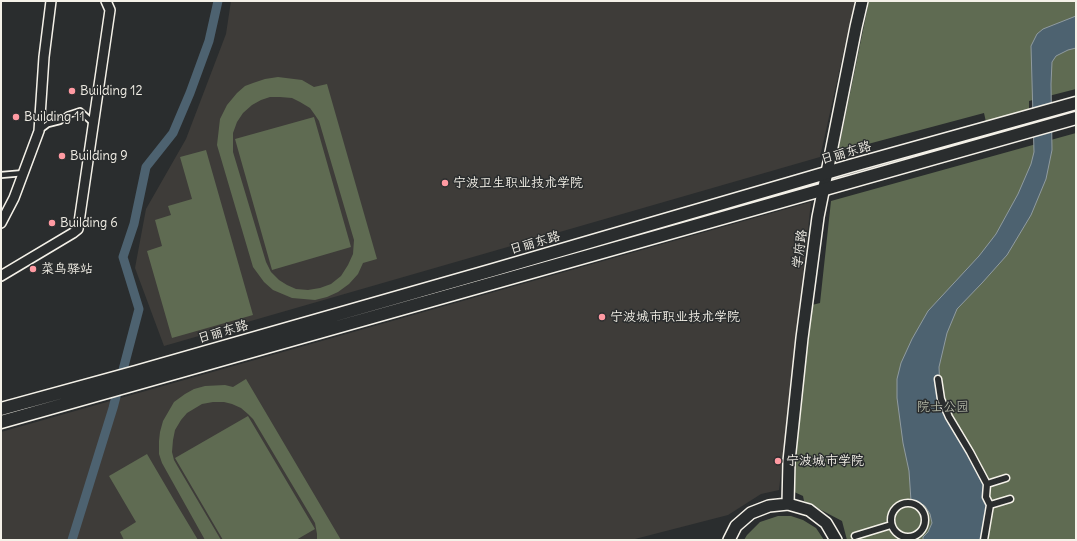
<!DOCTYPE html>
<meta charset="utf-8">
<style>
body{margin:0}
#map{position:relative;width:1077px;height:541px;overflow:hidden;background:#2a2d2e;font-family:Delius,sans-serif}
canvas{display:block}
.frame{position:absolute;inset:0;border:2px solid #f4f1e8;pointer-events:none}
</style>
<div id="map">
<canvas width="1077" height="541"></canvas>
<div class="frame"></div>
</div>
<script>
const ctx = document.querySelector('canvas').getContext('2d');
ctx.lineJoin = 'round';
function paint(path, color) { ctx.fillStyle = color; ctx.fill(path, 'evenodd'); }
const shape = rows => new Path2D(rows.map(r => 'M' + r).join(''));
function strokePath(path, color, width, dash) { ctx.strokeStyle = color; ctx.lineWidth = width; ctx.lineCap = dash ? 'butt' : 'round'; ctx.setLineDash(dash || []); ctx.stroke(path); }
function drawText(font, color, halo, rows, align = 'center') {
  ctx.font = font + ' Delius,"LXGW WenKai TC",sans-serif'; ctx.lineWidth = 3; ctx.setLineDash([]); ctx.textBaseline = 'middle'; ctx.strokeStyle = halo; ctx.fillStyle = color; for (const [text, x, y, turn = 0] of rows) {
    ctx.save(); ctx.translate(x, y); ctx.rotate((+turn || 0) * Math.PI / 180); ctx.textAlign = isNaN(turn) ? turn : align; if (halo) ctx.strokeText(text, 0, 0); ctx.fillText(text, 0, 0); ctx.restore();
  }
}
paint(shape([
 [231,1,855,1,820,157,164,346,135,268,146,209,186,139,226,34],
 [811,202,779,490,761,494,728,515,631,540,1,540,1,432]
]), '#3e3c39');
paint(shape([
 [869,1,1076,1,1076,89,1029,101,1029,110,986,122,984,113,838,152],
 [278,77,302,80,314,87,327,84,377,259,363,263,358,274,349,284,338,292,327,297,315,300,292,298,273,290,264,282,253,267,217,145,220,119,227,105,237,93,245,86,253,83,265,79],
 [270,97,280,97,292,98,300,102,310,108,315,115,319,121,354,240,353,254,348,265,341,276,331,284,320,288,308,290,296,289,287,285,279,280,271,272,266,262,233,152,233,133,237,122,243,113,252,105,261,100],
 [314,117,351,247,272,270,235,139],
 [1076,133,1076,540,847,540,842,521,804,501,803,496,792,491,812,305,820,303,831,201],
 [206,150,253,315,172,338,147,251,162,246,155,220,171,215,168,206,192,199,180,157],
 [246,379,341,540,317,540,317,534,315,523,253,419,248,414,241,408,232,404,224,402,213,402,202,404,187,413,181,420,175,430,173,440,172,452,174,460,178,467,221,540,205,540,162,463,159,454,159,441,160,432,163,421,174,402,185,394,194,389,205,386,225,385,233,387],
 [248,416,315,529,296,540,223,540,175,458],
 [147,454,174,500,198,540,124,540,120,532,136,522,109,476],
 [778,516,791,516,803,520,816,528,824,540,744,540,747,535,760,522]
]), '#5f6b52');
const water = shape([
 [1076,16,1076,48,1068,50,1056,56,1052,62,1051,84,1052,150,1046,179,1031,215,1007,255,982,283,957,309,947,333,939,367,940,391,944,407,981,473,986,493,989,515,981,540,923,540,923,537,928,532,932,523,930,514,925,506,917,501,911,501,909,471,903,443,897,398,897,379,901,363,912,339,928,311,979,256,996,234,1018,194,1031,164,1034,152,1031,46,1037,34,1043,29,1076,16]
]);
paint(water, '#4d6270');
strokePath(water, '#909ba0', 1);
strokePath(shape([
 [72,540,113,408,139,309,123,257,134,224,146,167,173,133,190,93,209,41,218,1]
]), '#4d6270', 9);
const service = shape([
 [40,130,48,124,60,121,68,115,80,111,93,123],
 [1,175,24,173]
]);
const pedestrian = shape([
 [938,379,941,399,949,417,970,452,987,484,986,497,990,505,984,540],
 [987,484,1006,478],
 '891 520a17 17 0 1 1 34 0a17 17 0 1 1-34 0Z',
 [990,505,1010,499],
 [855,536,891,525]
]);
const minor = shape([
 [1,223,14,198,39,131,44,57,51,1],
 [1,276,73,233,78,229,110,10,106,1]
]);
const tertiary = shape([
 [788,504,789,461,802,338,818,217,856,27,862,1],
 [729,540,736,526,751,513,769,506,788,504,809,510,826,523,836,540]
]);
const secondary = shape([
 [1,409,136,372,493,270,850,166,1076,103],
 [1,422,461,292,1076,118]
]);
strokePath(service, '#f4f1e8', 8);
strokePath(pedestrian, '#f4f1e8', 9);
strokePath(minor, '#f4f1e8', 12);
strokePath(tertiary, '#f4f1e8', 14);
strokePath(secondary, '#f4f1e8', 15);
strokePath(service, '#2a2d2e', 4.5);
strokePath(pedestrian, '#2a2d2e', 6);
strokePath(minor, '#2a2d2e', 9);
strokePath(tertiary, '#2a2d2e', 11);
strokePath(secondary, '#2a2d2e', 12);
for (const [x, y, r, color] of [
 [72,91,4,"#ff9aa2"],
 [16,117,4,"#ff9aa2"],
 [62,156,4,"#ff9aa2"],
 [445,183,4,"#ff9aa2"],
 [52,223,4,"#ff9aa2"],
 [33,269,4,"#ff9aa2"],
 [602,317,4,"#ff9aa2"],
 [778,461,4,"#ff9aa2"]
]) { const dot = new Path2D(); dot.arc(x, y, r, 0, 2 * Math.PI); ctx.fillStyle = color; ctx.fill(dot); strokePath(dot, '#2a2d2e', 1.5); }
drawText('13px', '#f4f1e8', '#2a2d2e', [
 ["Building 12",80,91],
 ["Building 11",24,117],
 ["Building 9",70,156],
 ["宁波卫生职业技术学院",453,183],
 ["Building 6",60,223],
 ["菜鸟驿站",41,269],
 ["宁波城市职业技术学院",610,317],
 ["宁波城市学院",786,461]
], 'left');
drawText('13px', '#f4f1e8', '#2a2d2e', [
 ["日丽东路",846,153,-16],
 ["日丽东路",535,243,-16],
 ["学府路",800,249,-82],
 ["日丽东路",223,332,-16]
]);
drawText('13px', '#b1b5a4', '#2a2d2e', [
 ["院士公园",943,407]
]);
</script>
